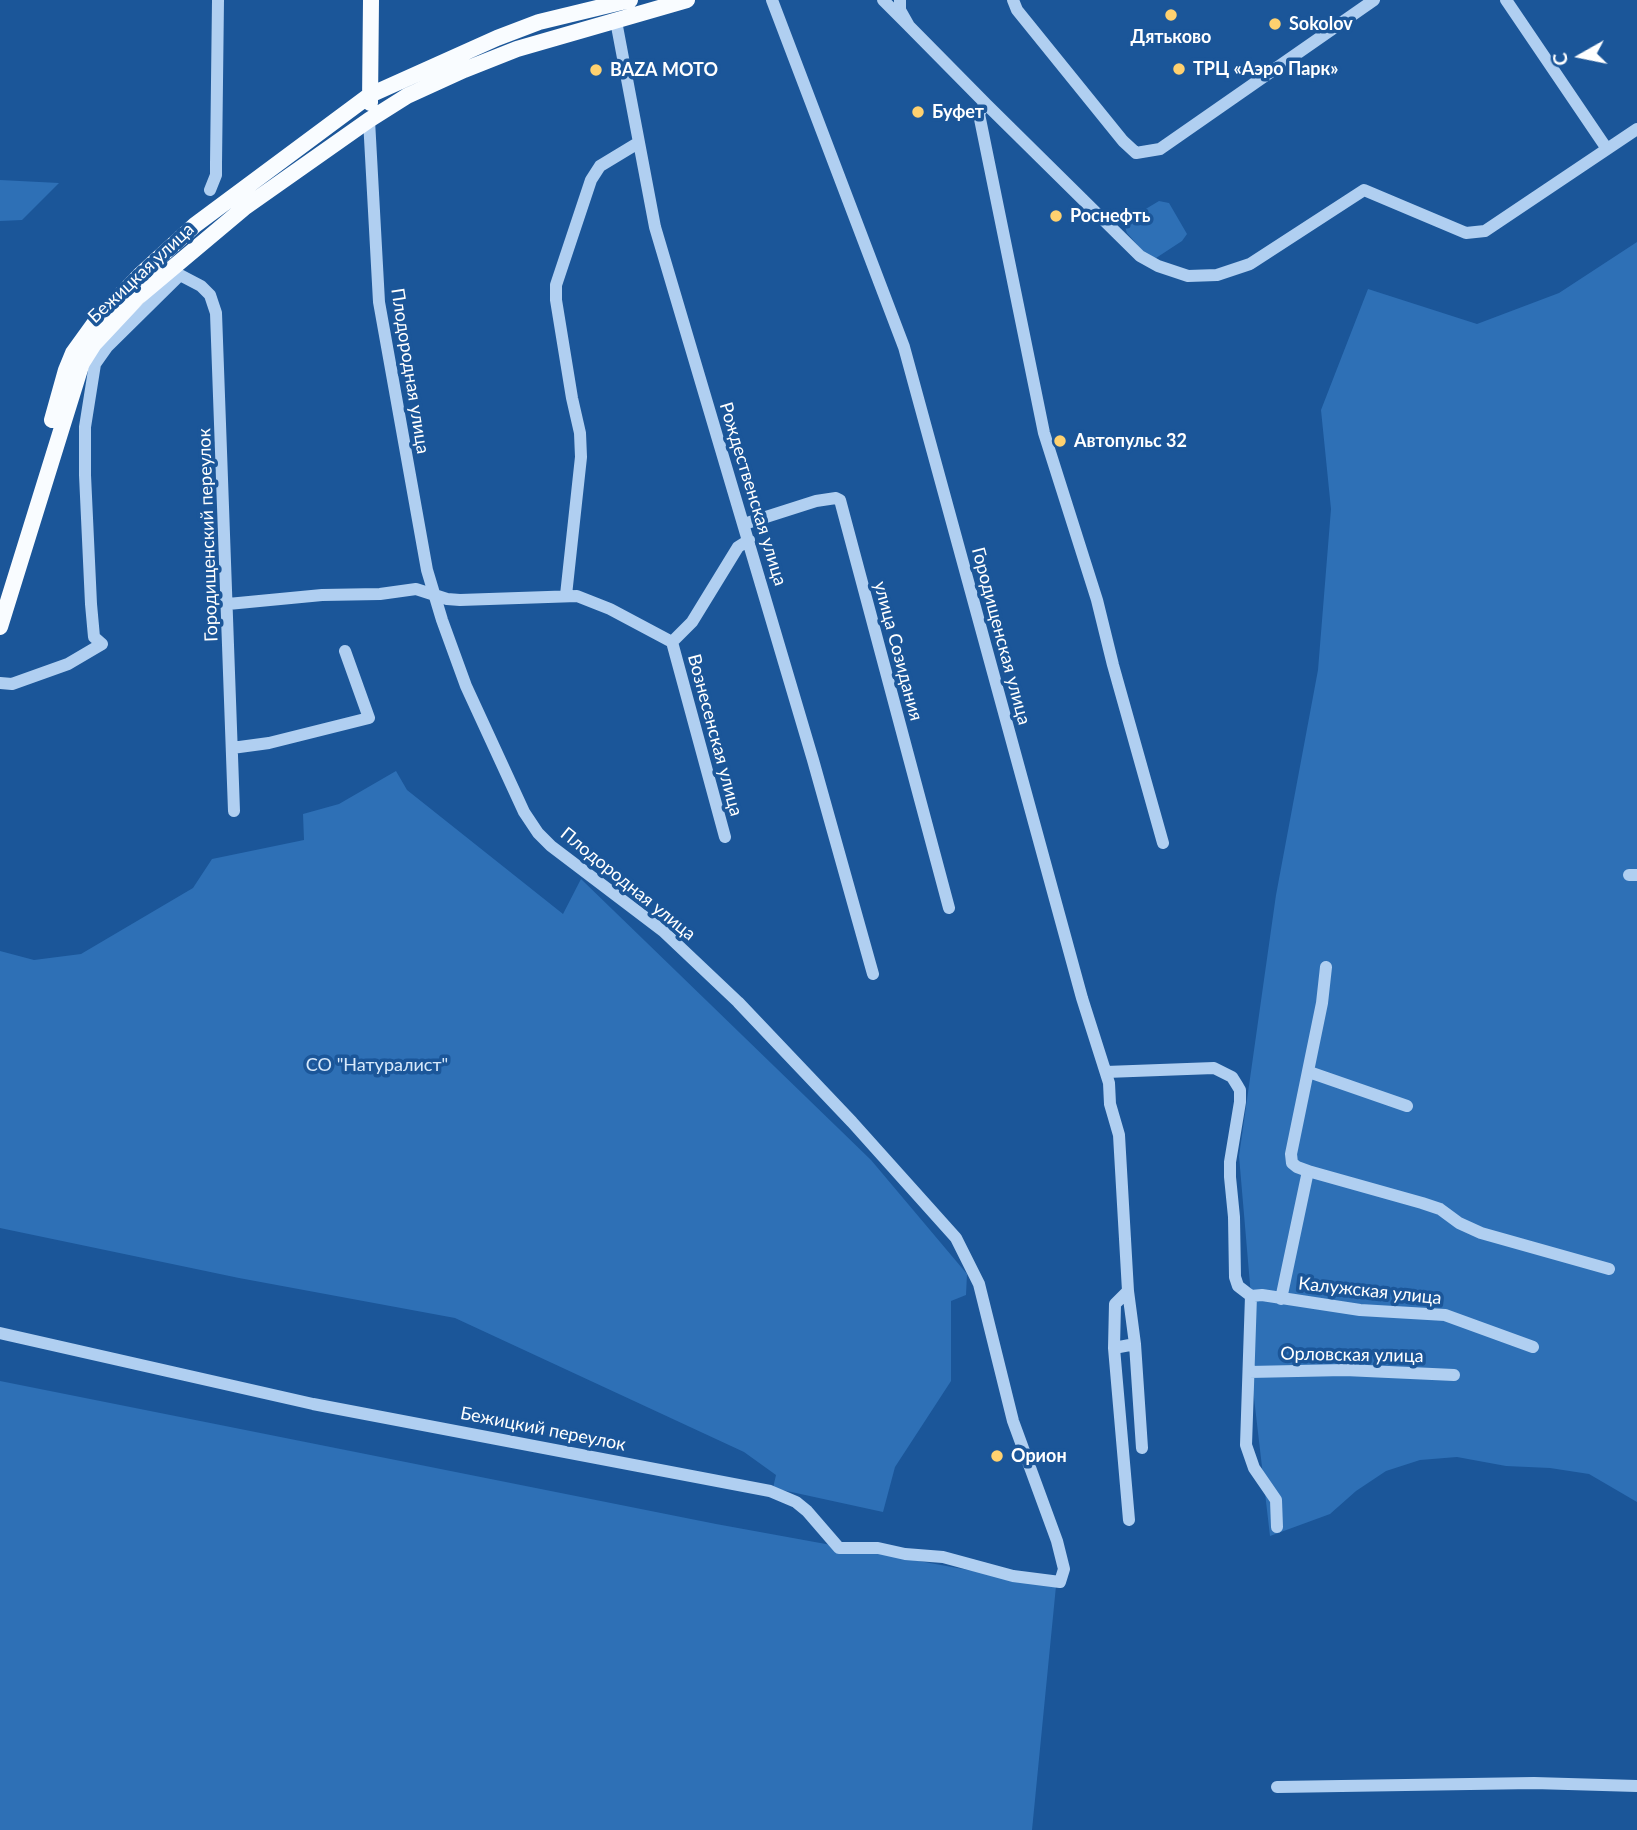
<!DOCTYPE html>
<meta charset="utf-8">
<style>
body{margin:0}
#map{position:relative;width:1637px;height:1830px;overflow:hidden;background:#1b5699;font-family:Lato,sans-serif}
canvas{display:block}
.north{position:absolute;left:1546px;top:21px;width:70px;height:70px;-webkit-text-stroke:5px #1b5699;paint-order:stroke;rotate:261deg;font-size:19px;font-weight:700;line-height:28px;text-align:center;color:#fff}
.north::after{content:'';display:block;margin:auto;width:24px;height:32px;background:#fff;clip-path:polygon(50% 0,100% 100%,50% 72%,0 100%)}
</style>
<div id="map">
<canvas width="1637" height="1830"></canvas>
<div class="north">С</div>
</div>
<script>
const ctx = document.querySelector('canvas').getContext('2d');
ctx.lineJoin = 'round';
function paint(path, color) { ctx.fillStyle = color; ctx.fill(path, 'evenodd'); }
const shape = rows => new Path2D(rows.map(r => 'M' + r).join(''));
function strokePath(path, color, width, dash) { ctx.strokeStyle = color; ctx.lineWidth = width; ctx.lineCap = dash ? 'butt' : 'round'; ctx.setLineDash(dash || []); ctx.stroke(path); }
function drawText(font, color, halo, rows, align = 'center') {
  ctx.font = font + ' Lato,sans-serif'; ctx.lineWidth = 7; ctx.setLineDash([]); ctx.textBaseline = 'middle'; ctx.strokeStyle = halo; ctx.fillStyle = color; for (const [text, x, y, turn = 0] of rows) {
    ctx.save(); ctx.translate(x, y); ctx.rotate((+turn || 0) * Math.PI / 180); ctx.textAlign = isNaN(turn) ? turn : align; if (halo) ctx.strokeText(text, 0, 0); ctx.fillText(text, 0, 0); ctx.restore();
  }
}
paint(shape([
 [0,180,59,183,22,220,0,221],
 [1159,201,1169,203,1187,234,1182,241,1156,258,1147,256,1127,233,1125,227,1129,219],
 [1637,242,1637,1502,1589,1474,1550,1468,1506,1466,1457,1457,1420,1460,1386,1471,1356,1491,1330,1514,1270,1536,1251,1372,1251,1296,1239,1156,1276,895,1318,670,1331,509,1321,410,1368,289,1477,324,1559,293],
 [396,771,407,790,563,914,581,879,871,1160,967,1274,966,1295,951,1301,951,1381,895,1467,883,1512,773,1488,776,1475,744,1452,455,1318,239,1278,0,1228,0,951,34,960,81,954,193,888,212,859,304,840,303,814,339,804],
 [0,1381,716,1524,1056,1586,1032,1830,0,1830]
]), '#2e70b6');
strokePath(shape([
 [772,0,904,347,1082,998,1109,1083,1110,1104,1119,1135,1128,1291,1115,1304,1114,1348,1135,1344,1128,1291],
 [883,0,909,26,900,10,900,0],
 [1013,0,1017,10,1123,141,1136,153,1160,149,1374,0],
 [1506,0,1607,149],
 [616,21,655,227,813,760,873,974],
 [909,26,985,103,979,114,1044,433,1097,600,1113,665,1163,843],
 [985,103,1140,256,1158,266,1188,276,1217,275,1250,264,1364,190,1466,233,1485,231,1637,129],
 [210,190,216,175,216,164,218,0],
 [744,524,816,501,836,498,840,500,949,908],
 [566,595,581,457,580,433,572,398,556,300,556,285,591,180,600,166,638,143],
 [228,604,322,595,380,594,416,589,447,599,460,600,577,596,610,609,672,642],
 [672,642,725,837],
 [672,642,692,622,738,547,749,540],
 [0,683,12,684,68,664,102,644,94,637,91,604,85,475,85,427,95,364,107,347,180,275,201,286,210,295,216,313,234,811],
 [232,748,269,743,369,718,345,651],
 [1629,875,1637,875],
 [1106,1072,1214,1068,1232,1077,1237,1085,1240,1090,1240,1102,1230,1162,1230,1177,1234,1217,1235,1277,1238,1286,1251,1296,1262,1295,1360,1310,1445,1315,1533,1347],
 [1309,1072,1407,1106],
 [1308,1171,1422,1203,1440,1209,1459,1223,1481,1233,1609,1269],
 [1251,1296,1246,1445,1254,1468,1276,1500,1277,1527],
 [1281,1299,1308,1171,1297,1167,1292,1163,1291,1154,1322,1003,1326,967],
 [0,1333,313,1404,770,1491,796,1502,807,1511,839,1548,878,1548,905,1554,943,1557,1013,1576,1060,1582,1064,1569,1057,1541,1013,1421,979,1284,956,1238,852,1122,738,1002,663,931,551,846,538,833,524,812,466,686,442,620,427,570,379,302,369,120],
 [1135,1344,1142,1448],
 [1114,1348,1129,1520],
 [1249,1372,1345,1370,1454,1375],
 [1277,1787,1534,1783,1637,1786]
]), '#b0cff1', 12);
strokePath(shape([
 [370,103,371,0],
 [52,420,66,370,73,353,99,317,139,276,195,225,370,95,497,38,539,22,630,0],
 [0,627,82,363,94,344,138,297,244,208,369,120,407,96,464,70,517,49,687,0]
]), '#f9fcff', 16);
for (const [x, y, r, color] of [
 [1171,15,7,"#ffd16f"],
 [1275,24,7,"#ffd16f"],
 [1179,69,7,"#ffd16f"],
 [596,70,7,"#ffd16f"],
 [918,112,7,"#ffd16f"],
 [1056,216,7,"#ffd16f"],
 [1060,441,7,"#ffd16f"],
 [997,1456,7,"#ffd16f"]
]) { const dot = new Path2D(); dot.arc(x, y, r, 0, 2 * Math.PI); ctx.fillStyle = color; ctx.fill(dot); strokePath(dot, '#1b5699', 2.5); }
drawText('bold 18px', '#fff', '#1b5699', [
 ["Sokolov",1289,24],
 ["Дятьково",1171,37,"center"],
 ["ТРЦ «Аэро Парк»",1193,69],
 ["BAZA MOTO",610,70],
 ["Буфет",932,112],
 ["Роснефть",1070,216],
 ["Автопульс 32",1074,441],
 ["Орион",1011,1456]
], 'left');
drawText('18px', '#fff', '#1b5699', [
 ["Бежицкая улица",141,273,-43],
 ["Плодородная улица",410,371,81],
 ["Рождественская улица",753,494,73],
 ["Городищенский переулок",208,535,-92],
 ["Городищенская улица",1001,636,75],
 ["улица Созидания",898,651,75],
 ["Вознесенская улица",715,735,75],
 ["Плодородная улица",628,884,39],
 ["Калужская улица",1370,1291,6],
 ["Орловская улица",1352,1355,1],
 ["Бежицкий переулок",543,1429,11]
]);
drawText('18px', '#d7e9fb', '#1b5699', [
 ["СО \"Натуралист\"",377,1065]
]);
</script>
